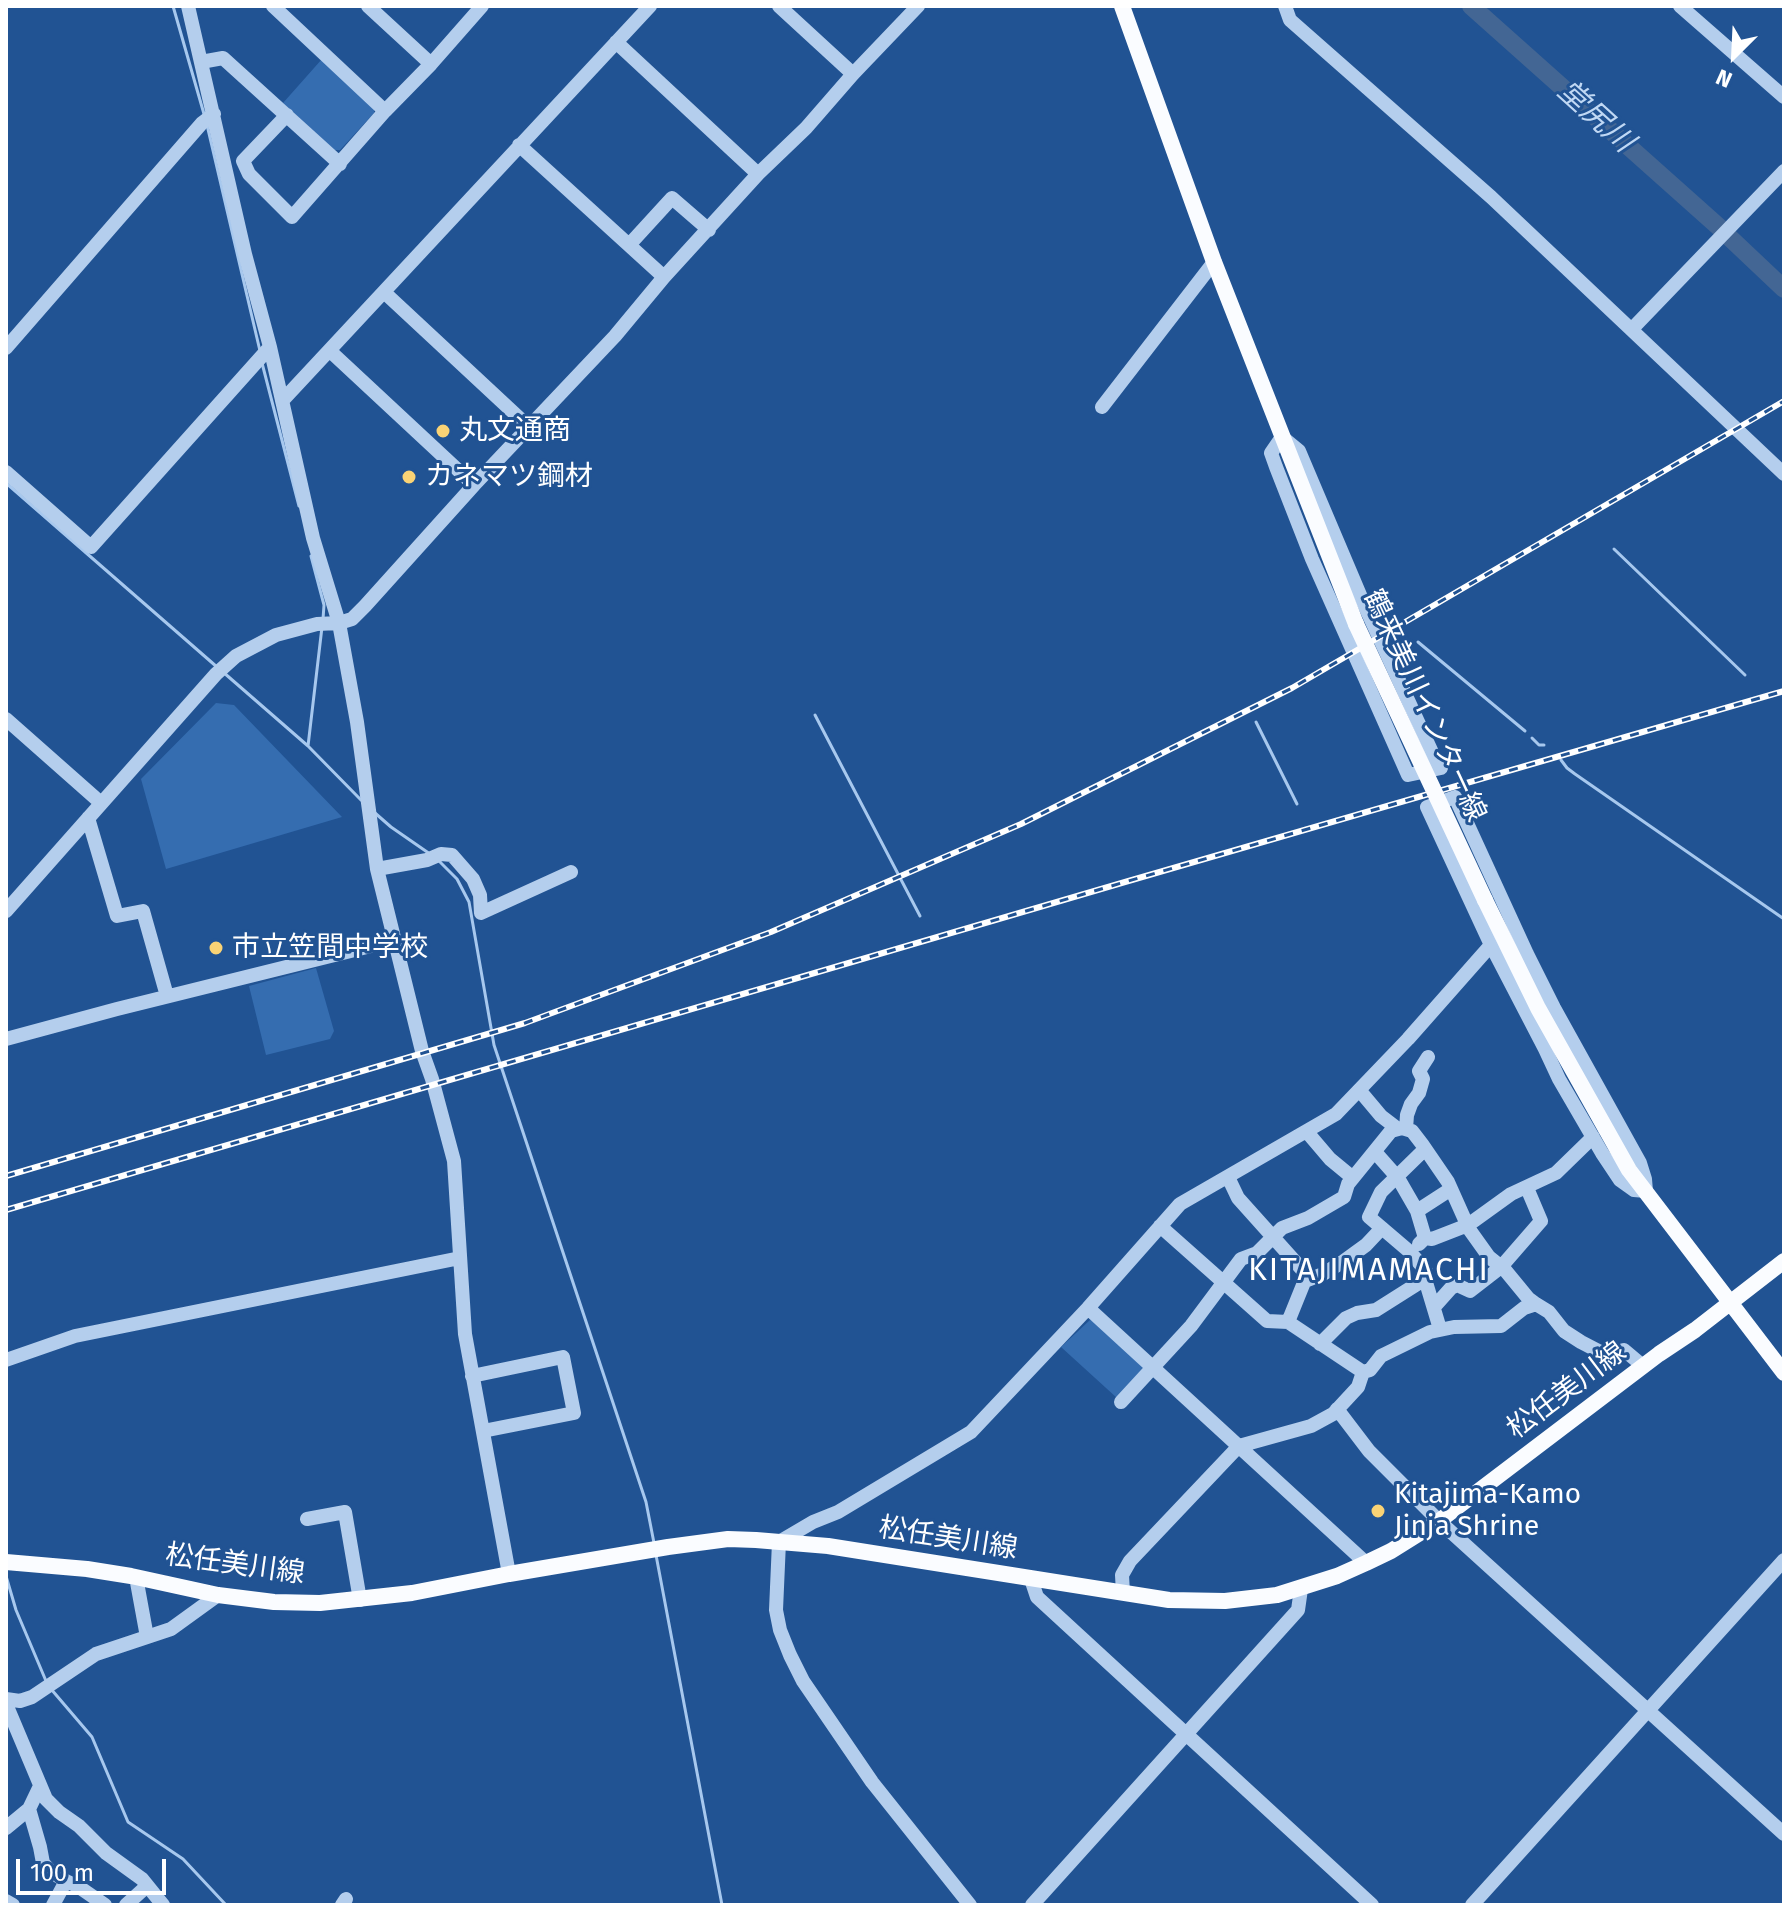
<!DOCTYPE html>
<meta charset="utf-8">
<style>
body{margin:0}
#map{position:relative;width:1790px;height:1911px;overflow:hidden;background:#215393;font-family:"Fira Sans",sans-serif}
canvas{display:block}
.frame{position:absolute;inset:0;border:8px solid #fff;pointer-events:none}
.north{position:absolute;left:1694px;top:16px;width:80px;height:80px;-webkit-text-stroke:6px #215393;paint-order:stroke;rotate:204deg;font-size:22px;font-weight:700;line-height:32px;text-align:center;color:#fff}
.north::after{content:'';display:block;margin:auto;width:28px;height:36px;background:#fff;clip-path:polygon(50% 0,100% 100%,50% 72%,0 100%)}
.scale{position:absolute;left:16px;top:1859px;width:150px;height:36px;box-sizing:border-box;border:4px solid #fff;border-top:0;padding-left:10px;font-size:24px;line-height:28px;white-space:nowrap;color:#fff;-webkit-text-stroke:6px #215393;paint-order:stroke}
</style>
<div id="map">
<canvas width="1790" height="1911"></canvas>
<div class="frame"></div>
<div class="north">N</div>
<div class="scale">100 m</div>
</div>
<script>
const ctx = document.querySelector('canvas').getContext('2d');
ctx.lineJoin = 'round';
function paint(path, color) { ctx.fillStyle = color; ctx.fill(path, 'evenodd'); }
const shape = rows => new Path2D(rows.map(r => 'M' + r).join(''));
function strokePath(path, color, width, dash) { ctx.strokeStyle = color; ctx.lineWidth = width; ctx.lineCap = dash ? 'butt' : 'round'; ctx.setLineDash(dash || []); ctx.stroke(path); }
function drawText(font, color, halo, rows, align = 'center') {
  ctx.font = font + ' "Fira Sans","Noto Sans JP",sans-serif'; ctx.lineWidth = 6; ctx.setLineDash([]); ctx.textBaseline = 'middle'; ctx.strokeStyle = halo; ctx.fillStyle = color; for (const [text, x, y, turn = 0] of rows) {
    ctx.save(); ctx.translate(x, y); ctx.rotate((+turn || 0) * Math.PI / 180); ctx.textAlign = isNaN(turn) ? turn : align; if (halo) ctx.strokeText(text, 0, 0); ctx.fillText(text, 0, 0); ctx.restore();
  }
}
paint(shape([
 [322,59,374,106,374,113,340,150,334,150,283,103],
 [216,703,234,705,342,817,166,869,141,779],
 [316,968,334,1031,330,1039,266,1055,249,986],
 [1090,1320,1094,1321,1142,1365,1144,1370,1117,1398,1061,1347]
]), '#356db0');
strokePath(shape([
 [173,6,204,114],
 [207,125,260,351],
 [262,363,299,506],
 [6,483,217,667],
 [1614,549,1745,675],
 [311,556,324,605,323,619],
 [1418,642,1525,731],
 [223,672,308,746,361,800],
 [815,715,920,916],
 [1256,722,1297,804],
 [1532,738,1539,745,1544,745],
 [308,746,322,627],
 [1561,760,1567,768,1575,774,1784,919],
 [375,813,391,827,430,854],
 [439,861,457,879,469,902,494,1045,646,1502,654,1543],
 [656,1555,722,1905],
 [6,1576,16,1610,46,1681],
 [51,1689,92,1737,128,1822,183,1859,226,1905]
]), '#a7c8ee', 3);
strokePath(shape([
 [1471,6,1720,228],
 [1728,236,1784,289]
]), '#436694', 18);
strokePath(shape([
 [188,6,245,254,270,347,313,538,339,623,357,722,377,869,422,1051,432,1079,454,1161,465,1334,509,1574],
 [273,6,385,111],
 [368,6,431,64],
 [779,6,853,74],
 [1285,6,1290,20,1491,197,1784,474],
 [1680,6,1784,97],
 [616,42,758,174],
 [201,62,223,58,340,164],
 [287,115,243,161,249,174,292,217,385,111,431,64,482,6],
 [519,145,664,277],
 [629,245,672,198,709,230],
 [385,293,529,427],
 [1632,329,1784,171],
 [6,348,202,123,214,114],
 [330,351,474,485],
 [282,401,650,6],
 [1102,407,1214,262],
 [1282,437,1299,451,1363,602,1435,759,1441,768,1408,775,1312,559,1276,467,1271,453,1282,437],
 [6,472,91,547,270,347],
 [6,719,101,803],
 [1455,797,1527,954,1554,1008,1640,1163,1645,1179,1646,1191,1634,1190,1620,1180,1602,1153,1559,1079,1545,1049,1491,945,1427,807,1455,797],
 [88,818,117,916,143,911,167,996],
 [377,869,427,860,441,854,452,855,473,879,480,895,481,913,571,872],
 [6,911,216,674,236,656,276,635,317,624,339,623,352,619,365,606,474,485,615,336,664,277,758,174,806,128,853,74,918,6],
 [6,1039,117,1009,395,940],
 [1360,1091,1381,1116,1398,1129],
 [1406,1129,1407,1115,1411,1104,1419,1093,1423,1079,1419,1071,1428,1057],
 [1307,1132,1330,1159,1353,1178],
 [1425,1149,1381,1192,1369,1217,1410,1252,1426,1271,1425,1279,1440,1329],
 [1375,1152,1398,1178,1417,1211,1425,1238,1419,1244],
 [1228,1177,1238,1198,1307,1275,1288,1322],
 [1417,1211,1451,1189],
 [1160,1226,1267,1321,1288,1322,1363,1372],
 [1425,1238,1432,1239,1468,1225,1511,1194,1556,1173,1593,1137],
 [1305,1281,1323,1274,1344,1261,1366,1245,1382,1228],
 [1434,1307,1451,1288,1457,1285,1470,1291,1501,1267,1541,1221,1527,1188],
 [1088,1308,1366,1563],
 [1320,1344,1346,1318,1357,1313,1376,1310,1425,1279],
 [6,1360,75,1336,460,1258],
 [472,1376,563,1357,574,1413,483,1431],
 [1121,1402,1191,1326,1241,1259,1257,1253,1282,1228,1308,1218,1344,1197,1348,1184,1391,1131,1402,1128,1412,1131,1422,1144,1448,1182,1469,1229,1489,1257,1505,1270,1528,1298,1536,1304],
 [1337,1409,1369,1451,1439,1521,1784,1834],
 [307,1519,345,1512,360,1600],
 [136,1577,147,1637],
 [1031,1579,1037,1597,1372,1905],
 [1123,1593,1122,1575,1130,1561,1239,1446,1311,1426,1333,1414,1358,1387,1363,1372,1370,1370,1381,1356,1430,1332,1454,1327,1501,1326,1524,1308,1536,1304,1549,1312,1564,1331,1581,1342,1606,1355,1624,1350,1643,1366],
 [6,1699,20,1701,32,1697,96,1654,171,1629,218,1595],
 [6,1704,46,1799,59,1812,79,1826,106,1853,142,1879,163,1905],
 [29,1809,40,1847,43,1863,51,1872,66,1881,53,1905],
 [6,1828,29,1809,40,1786],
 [66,1881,79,1887,105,1905],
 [6,1901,13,1905],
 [126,1905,147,1886],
 [342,1905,346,1899],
 [970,1905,872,1782,803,1681,790,1655,780,1630,776,1610,779,1542,813,1522,838,1512,971,1432,1088,1308,1180,1204,1336,1114,1408,1039,1491,945],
 [1032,1905,1298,1610,1301,1589],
 [1472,1905,1784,1560]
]), '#b4ceed', 14);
strokePath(shape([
 [1122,6,1214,262,1356,624],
 [1485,900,1538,1008,1629,1170,1784,1373],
 [6,1562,87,1569,131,1576,218,1595,274,1602,320,1603,412,1593,509,1574,668,1547,728,1539,756,1540,828,1546,1169,1600,1225,1601,1277,1595,1337,1576,1366,1563,1391,1551,1439,1521,1659,1354,1695,1330,1784,1261]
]), '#fafcff', 16);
const rail = shape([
 [6,1176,525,1023,771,932,1021,824,1292,688,1784,401],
 [6,1210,1125,882,1784,691]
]);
strokePath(rail, '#fff', 6);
strokePath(rail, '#215393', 3, [9]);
strokePath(shape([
 [1356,624,1485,900]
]), '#fafcff', 16);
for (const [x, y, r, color] of [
 [443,431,8,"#fad375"],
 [409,477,8,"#fad375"],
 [216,948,8,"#fad375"],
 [1378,1511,8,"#fad375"]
]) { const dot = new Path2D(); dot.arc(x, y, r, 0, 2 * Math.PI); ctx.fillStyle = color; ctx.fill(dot); strokePath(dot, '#215393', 3); }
drawText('28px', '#fff', '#215393', [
 ["丸文通商",459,431],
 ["カネマツ鋼材",425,477],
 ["市立笠間中学校",232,948],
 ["Kitajima-Kamo",1394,1495],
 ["Jinja Shrine",1394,1527]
], 'left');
drawText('28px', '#fff', '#215393', [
 ["鶴来美川インター線",1424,706,65],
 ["松任美川線",1567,1391,-37],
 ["松任美川線",948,1539,9],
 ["松任美川線",235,1565,8]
]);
drawText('italic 30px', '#c0d8f4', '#215393', [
 ["堂尻川",1595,117,42]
]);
ctx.letterSpacing = '2px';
drawText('32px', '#fff', '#215393', [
 ["KITAJIMAMACHI",1369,1271]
]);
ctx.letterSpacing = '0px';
</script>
